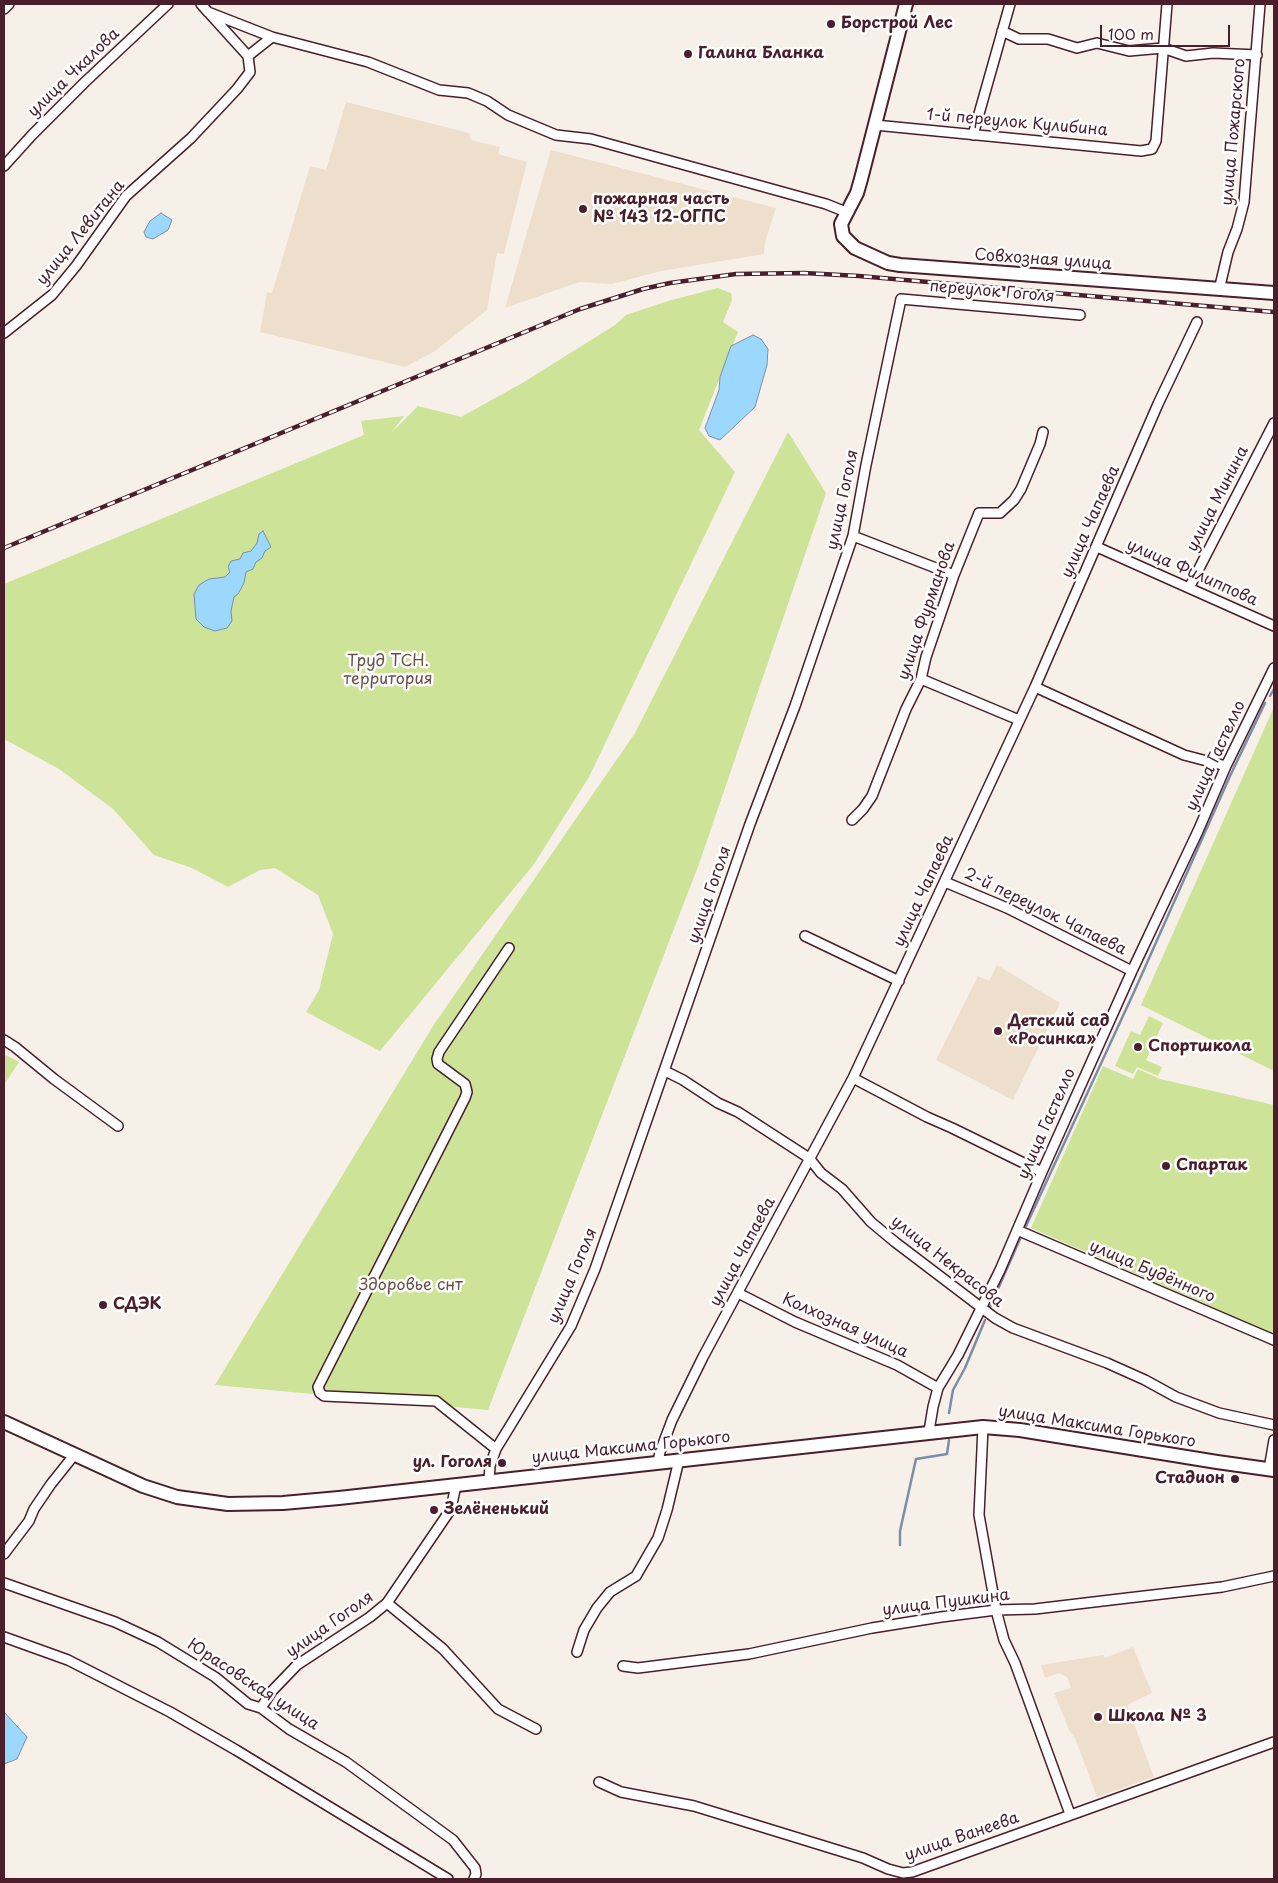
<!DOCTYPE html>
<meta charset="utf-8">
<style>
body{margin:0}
#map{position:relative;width:1278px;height:1883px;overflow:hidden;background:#f7f0e8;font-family:"Playpen Sans",sans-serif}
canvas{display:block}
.frame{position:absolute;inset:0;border:5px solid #4a1f2b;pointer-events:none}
.scale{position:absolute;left:1100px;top:25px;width:130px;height:22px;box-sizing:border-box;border:2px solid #4a1f2b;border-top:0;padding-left:6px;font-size:15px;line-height:18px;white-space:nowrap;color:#4a1f2b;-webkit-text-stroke:4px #fff;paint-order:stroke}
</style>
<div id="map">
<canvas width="1278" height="1883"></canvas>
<div class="frame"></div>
<div class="scale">100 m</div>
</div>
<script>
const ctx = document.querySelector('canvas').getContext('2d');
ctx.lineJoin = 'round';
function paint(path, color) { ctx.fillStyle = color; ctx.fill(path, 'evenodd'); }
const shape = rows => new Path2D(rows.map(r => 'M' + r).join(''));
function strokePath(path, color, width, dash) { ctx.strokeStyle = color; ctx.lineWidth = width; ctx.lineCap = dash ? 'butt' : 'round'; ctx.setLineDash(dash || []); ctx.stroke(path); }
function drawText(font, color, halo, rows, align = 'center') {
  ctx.font = font + ' "Playpen Sans",sans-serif'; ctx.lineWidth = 5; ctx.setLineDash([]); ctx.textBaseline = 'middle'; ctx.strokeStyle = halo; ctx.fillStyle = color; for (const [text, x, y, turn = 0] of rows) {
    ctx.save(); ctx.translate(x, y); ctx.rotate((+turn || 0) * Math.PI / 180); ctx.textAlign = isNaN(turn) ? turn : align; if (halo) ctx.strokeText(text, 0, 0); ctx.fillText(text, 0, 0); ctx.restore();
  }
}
paint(shape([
 [346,102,469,133,471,140,500,147,498,154,527,162,504,254,497,253,487,310,435,351,405,367,260,332,267,292,272,293,310,166,326,170],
 [551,150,776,208,765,242,764,254,661,271,612,284,579,282,505,308],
 [997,965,1060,1003,1013,1100,936,1060,978,976,989,981],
 [1133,1647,1152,1693,1127,1705,1154,1777,1097,1797,1075,1738,1069,1730,1054,1693,1071,1688,1067,1677,1059,1673,1045,1678,1041,1665,1103,1655,1105,1658]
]), '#eedfcc');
paint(shape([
 [718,288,731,293,732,300,723,322,738,332,699,430,735,472,589,777,534,864,380,1051,306,1012,319,990,333,934,318,895,275,868,260,870,228,887,192,868,154,855,113,809,59,769,4,739,4,584,364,435,361,421,404,416,392,432,418,406,461,417,524,382,615,325,626,315,668,301],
 [788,432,826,493,699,864,488,1410,215,1385,433,1026,635,733],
 [1274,707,1274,1071,1141,1005],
 [1149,1016,1163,1023,1146,1060,1162,1067,1158,1076,1137,1067,1133,1074,1115,1066,1131,1031,1140,1035],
 [4,1054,19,1062,4,1085],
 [1103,1066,1133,1079,1138,1069,1160,1079,1274,1105,1274,1334,1031,1228]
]), '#cce398');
const water = shape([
 [161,213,172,220,168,230,153,239,146,237,144,232,150,221,161,213],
 [753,335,761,339,768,349,767,365,755,407,720,440,709,436,705,428,719,390,720,377,731,346,753,335],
 [263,531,271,547,265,551,262,558,256,562,253,569,246,572,244,583,238,594,234,597,231,611,232,621,227,628,215,631,204,627,196,619,194,594,199,585,209,579,225,577,230,572,228,567,231,561,240,559,243,553,251,551,257,543,259,534,263,531],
 [4,1712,27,1737,17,1759,4,1764,4,1712]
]);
paint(water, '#9bd8fc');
strokePath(water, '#7b8ea8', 1);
strokePath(shape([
 [1270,696,1274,689],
 [1026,1226,1134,992,1230,776,1265,703],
 [990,1307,1020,1239],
 [949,1413,953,1390,965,1368,985,1320],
 [900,1545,900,1531,916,1459,947,1454,949,1440]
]), '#7b8ea8', 2.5);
const street = shape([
 [201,4,208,12,272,37,368,62,439,90,468,93,487,101,508,115,556,135,591,139,826,204,846,212],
 [4,9,9,4],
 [210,14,248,56],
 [1002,31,1019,39,1048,39,1077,48,1097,43,1129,51,1163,48,1186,56,1213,53,1257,55],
 [248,56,272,37],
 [875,125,1141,151,1152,149,1156,141,1167,4],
 [973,135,1010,4],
 [4,166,32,135,85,82,168,4],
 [1219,290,1228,252,1237,229,1244,202,1260,4],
 [4,333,52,295,76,266,126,196,191,138,237,89,250,72,248,56],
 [853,536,954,575],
 [1097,547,1274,626],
 [1189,588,1274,423],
 [921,679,1019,720],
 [1035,687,1184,755,1226,766],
 [852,820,863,809,872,796,906,709,921,679,926,657,954,575,979,513,1000,513,1014,500,1021,489,1040,444,1043,432],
 [945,882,1007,908,1132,971],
 [805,936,899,981],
 [4,1040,15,1047,54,1079,118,1126],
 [665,1071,683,1080,718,1103,738,1112,809,1158,821,1173,842,1189,871,1222,895,1242,995,1318,1013,1328,1107,1363,1145,1380,1176,1397,1219,1413,1274,1425],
 [853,1078,927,1117,952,1128,1042,1172],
 [1017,1230,1274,1340],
 [738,1293,795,1322,897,1365,938,1388],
 [983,1427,979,1515,996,1610,1004,1640,1015,1663,1070,1814],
 [929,1431,933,1407,938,1388,958,1355,1000,1270,1042,1172,1132,971,1198,831,1226,766,1274,668],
 [496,1449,436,1401,324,1396,320,1393,318,1387,465,1098,467,1092,465,1084,438,1064,437,1059,439,1052,509,948],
 [658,1462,660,1452,672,1420,703,1357,853,1078,1035,687,1158,404,1197,322],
 [1269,1469,1274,1440],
 [489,1480,490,1466,496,1449,571,1326,595,1269,750,824,795,706,853,536,866,465,901,299,1080,315],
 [4,1554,29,1521,34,1509,51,1484,75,1454],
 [4,1583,115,1622,158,1642,215,1677,248,1704,261,1708,289,1729,346,1762,453,1840,475,1868,476,1874,474,1879],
 [387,1603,443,1649,498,1709,536,1729],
 [4,1637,68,1660,170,1712,236,1750,448,1879],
 [577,1652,584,1630,597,1608,610,1592,636,1576,658,1538,667,1510,679,1460],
 [623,1666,638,1668,749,1654,872,1628,941,1617,996,1610,1035,1609,1119,1599,1222,1587,1274,1576],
 [261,1708,272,1691,297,1665,370,1617,387,1603,451,1509,456,1485],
 [599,1782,621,1792,694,1806,863,1858,888,1869,903,1873,912,1872,1274,1742]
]);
const secondary = shape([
 [906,4,861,179,857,193,841,224,843,236,855,248,888,263,900,265,1274,293],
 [4,1422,143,1486,177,1497,228,1504,283,1503,339,1498,983,1427,1020,1430,1217,1462,1274,1470]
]);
strokePath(street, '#4a1f2b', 12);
strokePath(secondary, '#4a1f2b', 16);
strokePath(street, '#fff', 9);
strokePath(secondary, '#fff', 12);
const rail = shape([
 [4,548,580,309,643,289,670,283,736,274,804,273,859,276,1274,312]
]);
strokePath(rail, '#4a1f2b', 4.5);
strokePath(rail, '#fff', 2.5, [8]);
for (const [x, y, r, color] of [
 [831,24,5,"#4a1f2b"],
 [688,54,5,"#4a1f2b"],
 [583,209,5,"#4a1f2b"],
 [998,1031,5,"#4a1f2b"],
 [1138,1047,5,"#4a1f2b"],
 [1166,1166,5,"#4a1f2b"],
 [103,1305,5,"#4a1f2b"],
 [502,1463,5,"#4a1f2b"],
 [1235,1479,5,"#4a1f2b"],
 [434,1510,5,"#4a1f2b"],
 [1098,1717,5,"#4a1f2b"]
]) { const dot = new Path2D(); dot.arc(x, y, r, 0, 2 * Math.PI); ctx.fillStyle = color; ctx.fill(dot); strokePath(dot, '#fff', 2); }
drawText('bold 16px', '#4a1f2b', '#fff', [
 ["Борстрой Лес",841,24],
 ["Галина Бланка",698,54],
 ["пожарная часть",593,200],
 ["№ 143 12-ОГПС",593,218],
 ["Детский сад",1008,1022],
 ["«Росинка»",1008,1040],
 ["Спортшкола",1148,1047],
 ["Спартак",1176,1166],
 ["СДЭК",113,1305],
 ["ул. Гоголя",492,1463,"right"],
 ["Стадион",1225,1479,"right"],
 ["Зелёненький",444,1510],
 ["Школа № 3",1108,1717]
], 'left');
drawText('16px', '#4a1f2b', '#fff', [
 ["улица Чкалова",74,73,-44],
 ["1-й переулок Кулибина",1017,123,5],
 ["улица Пожарского",1234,132,-85],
 ["улица Левитана",81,233,-51],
 ["Совхозная улица",1043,260,4],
 ["переулок Гоголя",992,292,5],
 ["улица Минина",1218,499,-63],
 ["улица Гоголя",843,500,-78],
 ["улица Чапаева",1091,522,-66],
 ["улица Филиппова",1192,573,24],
 ["улица Фурманова",927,611,-71],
 ["улица Гастелло",1216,756,-65],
 ["улица Чапаева",924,891,-65],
 ["улица Гоголя",710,895,-71],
 ["2-й переулок Чапаева",1045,912,26],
 ["улица Гастелло",1047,1124,-66],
 ["улица Чапаева",743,1252,-62],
 ["улица Некрасова",947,1262,38],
 ["улица Будённого",1152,1272,23],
 ["улица Гоголя",573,1276,-67],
 ["Колхозная улица",845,1326,24],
 ["улица Максима Горького",1097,1427,9],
 ["улица Максима Горького",631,1448,-6],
 ["улица Пушкина",946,1603,-7],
 ["улица Гоголя",330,1625,-35],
 ["Юрасовская улица",253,1685,33],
 ["улица Ванеева",962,1837,-19]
]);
drawText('16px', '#6a5046', '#fff', [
 ["Труд ТСН.",388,662],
 ["территория",388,680],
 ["Здоровье снт",411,1286]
]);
</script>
